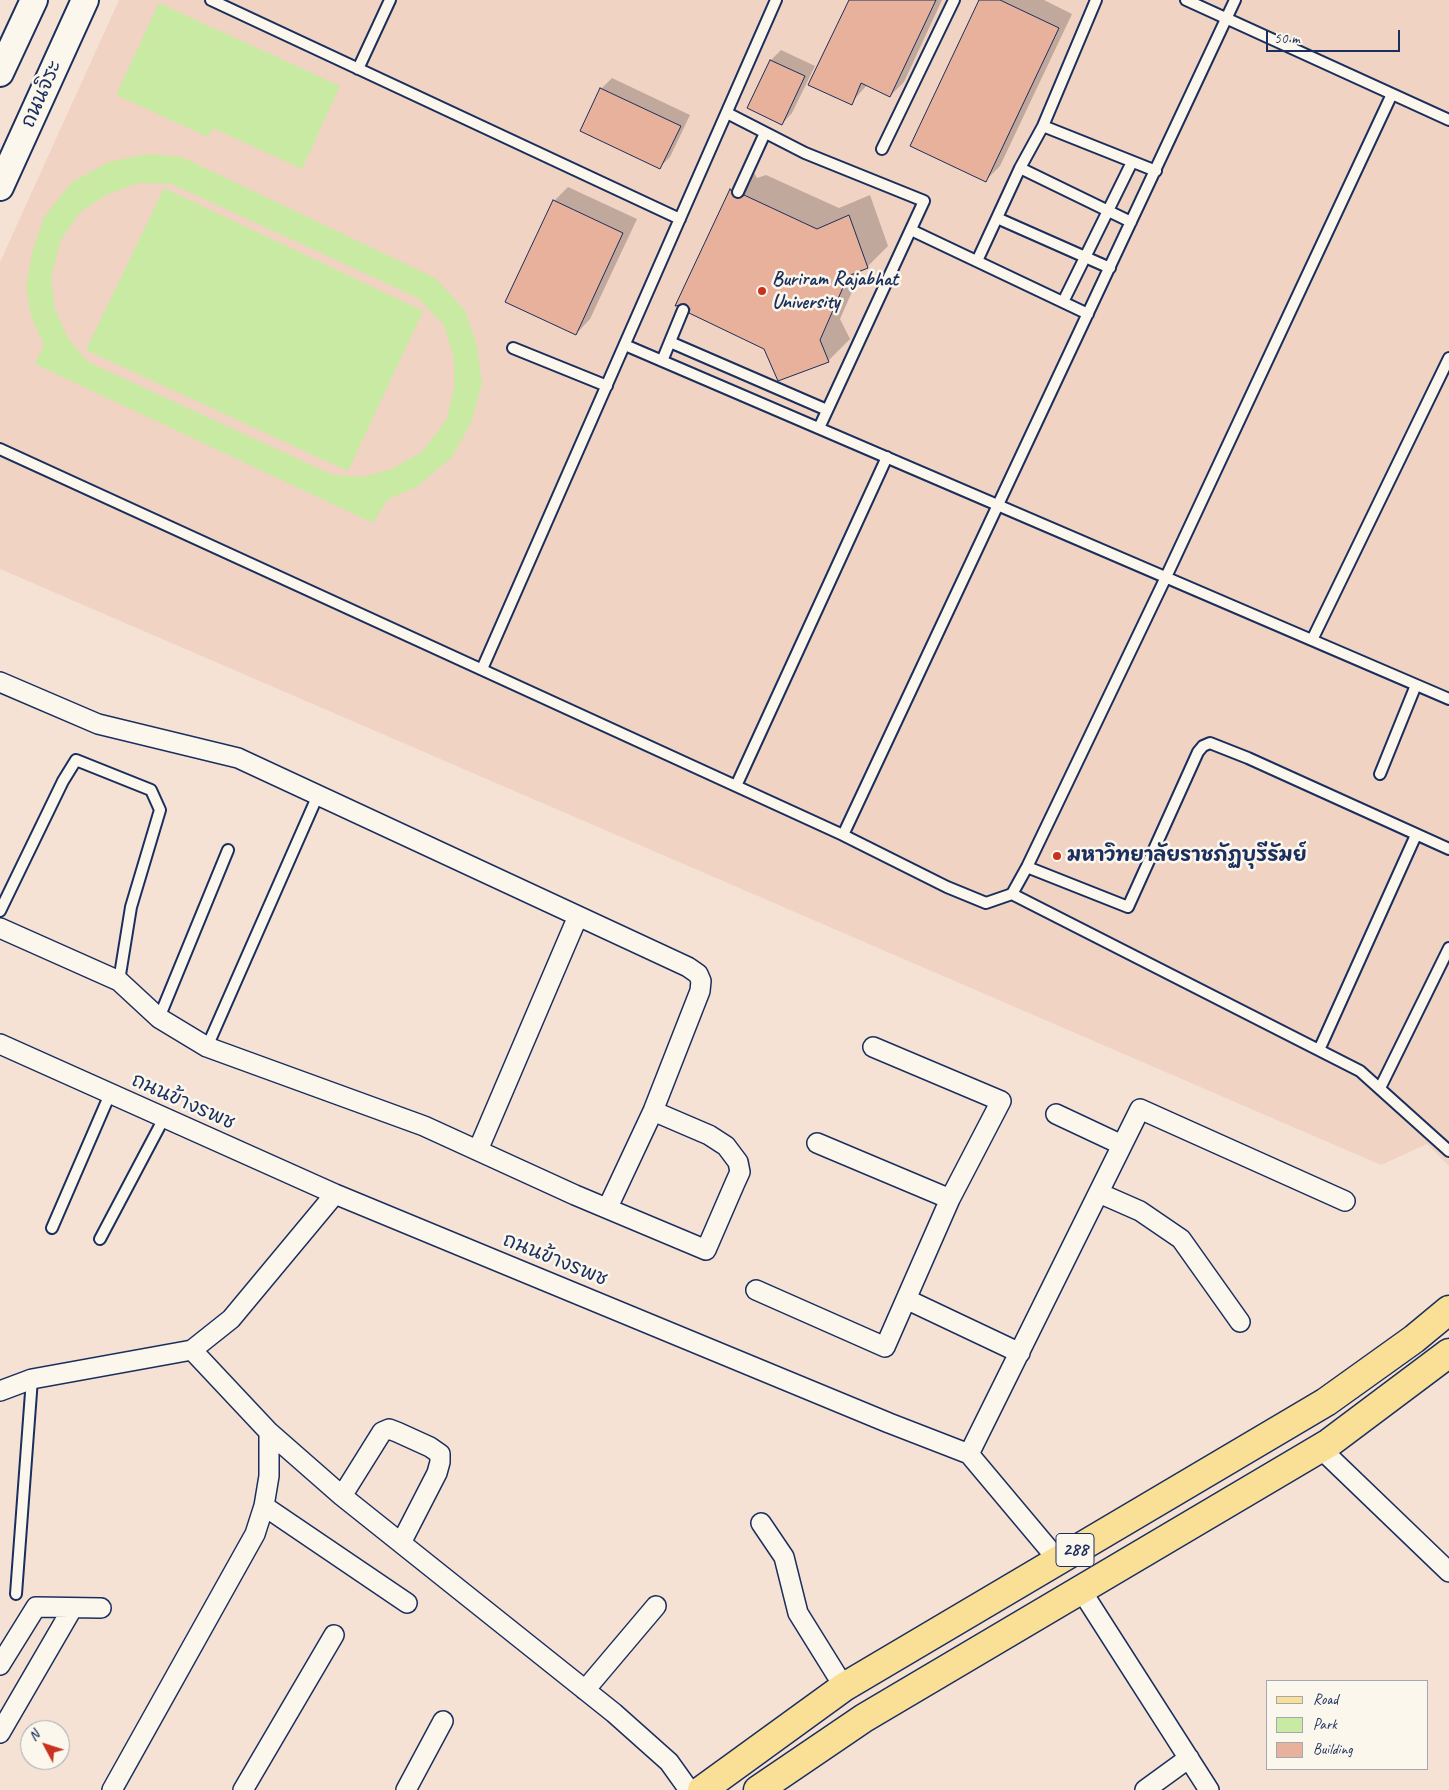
<!DOCTYPE html>
<meta charset="utf-8">
<style>
body{margin:0}
#map{position:relative;width:1449px;height:1790px;overflow:hidden;background:#f5e2d4;font-family:Caveat,sans-serif}
canvas{display:block}
.legend{position:absolute;left:1266px;top:1680px;width:162px;height:90px;box-sizing:border-box;background:#fbf7ec;border:1px solid #a1a7b3;margin:0;padding:6px 9px;list-style:none;font-size:15px;color:#1b2f5e}
.legend li{display:flex;align-items:center;gap:10px;height:25px}
.legend b{width:25px;border:1px solid #a1a7b3}
.north{position:absolute;left:20px;top:1720px;width:50px;height:50px;box-sizing:border-box;background:#fbf7ec;border:1px solid #a1a7b3;border-radius:50%;rotate:310deg;font-size:14px;font-weight:700;line-height:20px;text-align:center;color:#1b2f5e}
.north::after{content:'';display:block;margin:auto;width:18px;height:22px;background:#c8321e;clip-path:polygon(50% 0,100% 100%,50% 72%,0 100%)}
.scale{position:absolute;left:1266px;top:30px;width:134px;height:22px;box-sizing:border-box;border:2px solid #1b2f5e;border-top:0;padding-left:6px;font-size:15px;line-height:18px;white-space:nowrap;color:#1b2f5e;-webkit-text-stroke:4px #fbf7ec;paint-order:stroke}
</style>
<div id="map">
<canvas width="1449" height="1790"></canvas>
<ul class="legend">
<li><b style="height:6px;background:#fadf96"></b>Road</li>
<li><b style="height:14px;background:#c9eaa2"></b>Park</li>
<li><b style="height:14px;background:#e7b19b"></b>Building</li>
</ul>
<div class="north">N</div>
<div class="scale">50 m</div>
</div>
<script>
const ctx = document.querySelector('canvas').getContext('2d');
ctx.lineJoin = 'round';
function paint(path, color) { ctx.fillStyle = color; ctx.fill(path, 'evenodd'); }
const shape = rows => new Path2D(rows.map(r => 'M' + r).join(''));
function strokePath(path, color, width, dash) { ctx.strokeStyle = color; ctx.lineWidth = width; ctx.lineCap = dash ? 'butt' : 'round'; ctx.setLineDash(dash || []); ctx.stroke(path); }
function drawText(font, color, halo, rows, align = 'center') {
  ctx.font = font + ' Caveat,"Playpen Sans Thai",sans-serif'; ctx.lineWidth = 5; ctx.setLineDash([]); ctx.textBaseline = 'middle'; ctx.strokeStyle = halo; ctx.fillStyle = color; for (const [text, x, y, turn = 0] of rows) {
    ctx.save(); ctx.translate(x, y); ctx.rotate((+turn || 0) * Math.PI / 180); ctx.textAlign = isNaN(turn) ? turn : align; if (halo) ctx.strokeText(text, 0, 0); ctx.fillText(text, 0, 0); ctx.restore();
  }
}
paint(shape([
 [119,0,1449,0,1449,1166,1427,1144,1381,1165,0,569,0,262]
]), '#f1d3c3');
paint(shape([
 [159,3,340,86,302,169,213,128,208,137,116,95],
 [147,154,182,157,435,278,465,310,477,346,482,384,471,423,452,457,418,486,387,500,373,523,35,364,44,345,31,316,26,288,32,253,44,217,72,182,109,162],
 [138,183,172,184,418,298,444,325,454,359,454,387,447,419,422,452,392,469,363,477,333,475,88,362,68,338,55,309,51,276,61,240,80,212,106,195],
 [164,188,423,311,348,471,86,350]
]), '#c9eaa2');
paint(shape([
 [850,0,942,0,904,82,890,96,867,85,851,103],
 [980,0,1044,0,1072,14,1000,166,985,181],
 [781,50,815,66,792,113,782,124,771,60],
 [612,78,690,115,670,157,660,167,601,89],
 [752,169,757,178,766,175,839,208,870,195,888,246,867,267,862,269,840,319,850,339,829,360,779,379,765,349,691,308,687,302,678,305,731,190],
 [568,187,637,219,590,319,576,334,554,201]
]), '#0003');
const building = shape([
 [849,0,936,0,890,97,861,83,852,105,808,85,849,0],
 [979,0,1000,0,1059,28,986,182,910,146,979,0],
 [770,60,805,76,782,125,747,108,770,60],
 [600,88,681,126,660,169,580,131,600,88],
 [730,189,736,198,744,195,817,229,849,215,868,268,848,276,820,340,829,362,778,381,764,349,689,313,690,309,686,304,675,306,730,189],
 [553,200,623,233,576,335,505,302,553,200]
]);
paint(building, '#e7b19b');
strokePath(building, '#1b2f5e', 1);
const service = shape([
 [211,0,680,219],
 [1186,0,1449,120],
 [358,69,390,0],
 [727,113,805,153,924,201,819,428],
 [1043,126,1156,171],
 [882,149,954,0],
 [1020,168,1131,222],
 [738,192,765,133],
 [997,218,1110,268],
 [911,230,1088,314],
 [977,261,1020,168,1043,126,1096,0],
 [1063,302,1132,162],
 [670,342,827,410],
 [625,345,1449,699],
 [513,348,607,386],
 [662,361,683,310],
 [0,449,843,835,947,887,986,903,1012,894,1027,867,1166,577,1392,94],
 [1312,640,1449,358],
 [482,669,776,0],
 [1380,774,1416,685],
 [736,786,887,457],
 [843,835,1235,0],
 [1027,867,1128,907,1198,752,1203,746,1210,743,1248,758,1449,849],
 [1012,894,1360,1071,1449,1151],
 [0,911,63,781,76,760,151,790,160,810,131,907,119,981],
 [159,1018,228,850],
 [207,1047,318,795],
 [1319,1050,1416,835],
 [1380,1088,1449,948],
 [52,1228,110,1094],
 [100,1239,164,1118],
 [16,1594,32,1379]
]);
const minor = shape([
 [0,682,98,724,238,758,688,967,698,974,701,981,700,991,653,1111,608,1207],
 [0,928,119,981,159,1018,207,1047,424,1126,575,1195,706,1250,735,1183,740,1172,738,1162,726,1146,709,1135,653,1111],
 [0,1044,335,1194,889,1423,969,1454,1058,1560],
 [1056,1114,1122,1145],
 [817,1143,950,1199],
 [478,1150,578,916],
 [1099,1193,1140,1211,1181,1239,1240,1322],
 [756,1290,885,1347,950,1199,1001,1101,873,1047],
 [908,1300,1020,1353],
 [0,1391,32,1379,192,1350,231,1319,335,1194],
 [269,1432,342,1496,614,1713,669,1762,689,1790],
 [1320,1448,1449,1572],
 [969,1454,1140,1109,1345,1201],
 [342,1496,382,1432,389,1429,397,1432,430,1447,440,1454,440,1462,437,1473,401,1543],
 [264,1506,407,1603],
 [761,1523,784,1557,798,1613,844,1687],
 [1081,1590,1209,1790],
 [0,1665,36,1607,101,1608],
 [585,1690,656,1606],
 [0,1733,72,1609],
 [112,1790,255,1534,264,1506,269,1476,269,1432,192,1350],
 [243,1790,334,1635],
 [406,1790,443,1721],
 [1145,1790,1189,1758]
]);
const secondary = shape([
 [0,73,34,0],
 [0,187,85,0]
]);
const primary = shape([
 [702,1790,844,1687,1326,1402,1414,1339,1449,1310],
 [758,1790,864,1718,1329,1443,1449,1353]
]);
strokePath(service, '#1b2f5e', 14);
strokePath(minor, '#1b2f5e', 22);
strokePath(secondary, '#1b2f5e', 30);
strokePath(primary, '#1b2f5e', 31);
strokePath(service, '#fbf7ec', 10);
strokePath(minor, '#fbf7ec', 19);
strokePath(secondary, '#fbf7ec', 26);
strokePath(primary, '#fadf96', 28);
for (const [x, y, r, color] of [
 [762,291,5,"#c8321e"],
 [1057,856,5,"#c8321e"]
]) { const dot = new Path2D(); dot.arc(x, y, r, 0, 2 * Math.PI); ctx.fillStyle = color; ctx.fill(dot); strokePath(dot, '#fbf7ec', 2); }
for (const [x, y, w] of [
 [1075,1550,38]
]) { const box = new Path2D(); box.roundRect(x - w / 2, y - 16.5, w, 33, 4); ctx.fillStyle = '#fbf7ec'; ctx.fill(box); strokePath(box, '#1b2f5e', 1); }
drawText('bold 19px', '#1b2f5e', null, [
 ["288",1075,1550]
]);
drawText('20px', '#1b2f5e', '#fbf7ec', [
 ["ถนนจิระ",42,94,-66],
 ["ถนนข้างรพช",183,1102,24],
 ["ถนนข้างรพช",555,1260,22]
]);
drawText('bold 20px', '#1b2f5e', '#fbf7ec', [
 ["Buriram Rajabhat",772,280],
 ["University",772,303],
 ["มหาวิทยาลัยราชภัฏบุรีรัมย์",1067,856]
], 'left');
</script>
